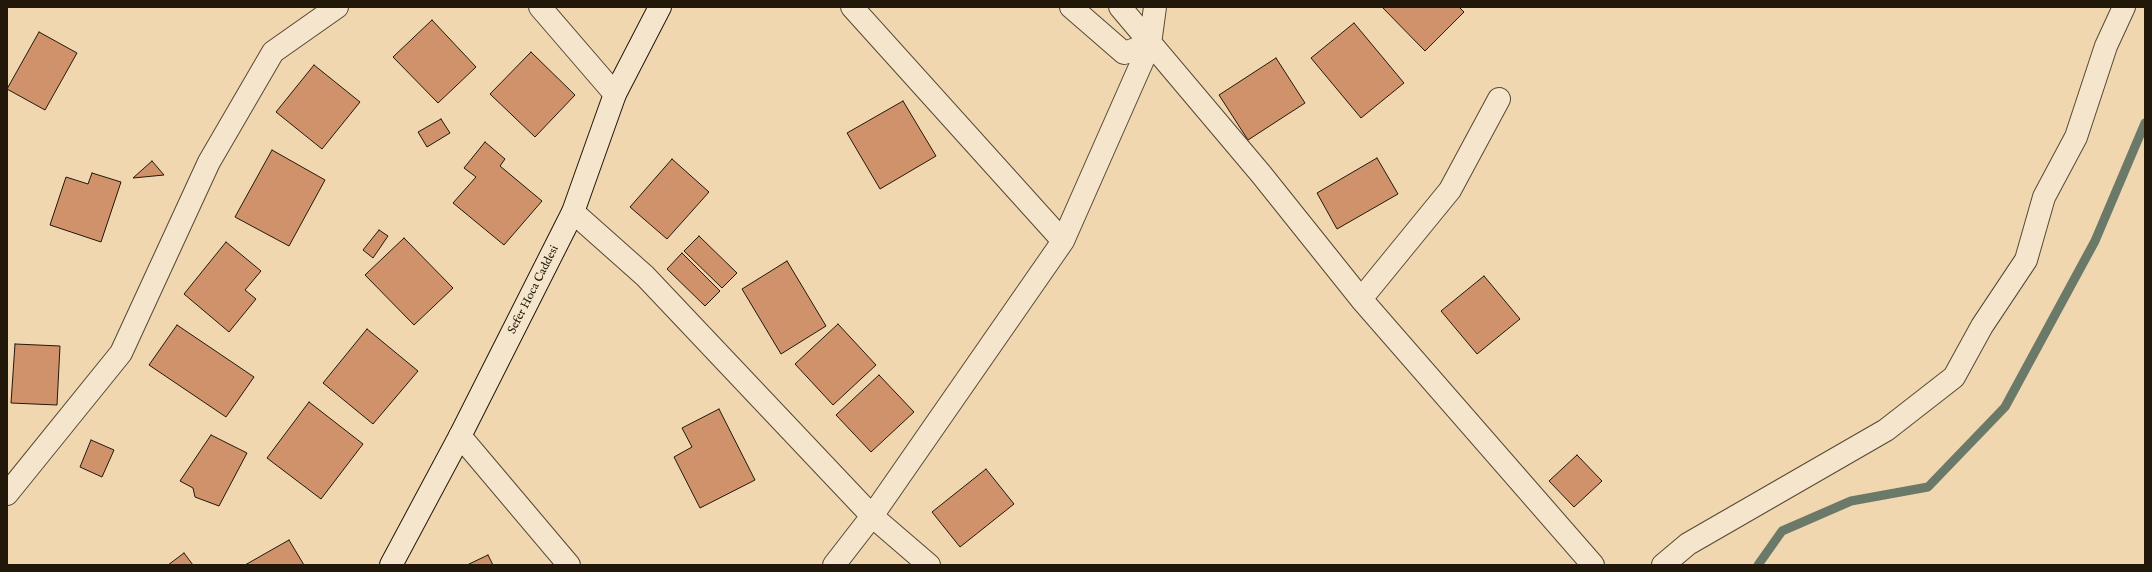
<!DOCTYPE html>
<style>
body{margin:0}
#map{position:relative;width:2152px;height:572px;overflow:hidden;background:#f0d7b0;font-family:"IM FELL English",serif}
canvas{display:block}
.frame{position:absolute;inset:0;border:8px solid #22180a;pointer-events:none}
</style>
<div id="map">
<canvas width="2152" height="572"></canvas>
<div class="frame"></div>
</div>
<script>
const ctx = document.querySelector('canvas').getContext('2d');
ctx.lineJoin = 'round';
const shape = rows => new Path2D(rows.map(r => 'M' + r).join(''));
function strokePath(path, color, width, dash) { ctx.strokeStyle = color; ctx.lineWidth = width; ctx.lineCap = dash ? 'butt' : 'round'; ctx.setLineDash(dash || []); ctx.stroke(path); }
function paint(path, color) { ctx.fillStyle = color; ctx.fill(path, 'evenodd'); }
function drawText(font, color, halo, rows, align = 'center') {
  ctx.font = font + ' "IM FELL English",serif'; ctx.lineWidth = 3; ctx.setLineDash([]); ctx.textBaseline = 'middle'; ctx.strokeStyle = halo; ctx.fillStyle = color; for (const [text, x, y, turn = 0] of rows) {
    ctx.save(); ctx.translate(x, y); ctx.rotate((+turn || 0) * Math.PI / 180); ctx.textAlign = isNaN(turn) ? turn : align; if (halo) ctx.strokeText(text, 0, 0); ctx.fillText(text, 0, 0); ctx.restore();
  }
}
strokePath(shape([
 [1758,565,1782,531,1851,501,1928,487,2005,407,2095,241,2145,123]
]), '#6b7968', 9);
const building = shape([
 [1382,7,1459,7,1464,12,1425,51,1382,7],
 [432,20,476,67,438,103,393,57,432,20],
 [1354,23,1404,83,1361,118,1311,58,1354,23],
 [39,32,77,53,45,110,7,89,39,32],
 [531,52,575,95,535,137,490,94,531,52],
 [1276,58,1305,103,1248,140,1219,95,1276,58],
 [314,65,360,102,322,149,276,112,314,65],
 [903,101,936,156,880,189,847,133,903,101],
 [441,119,450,133,427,147,418,132,441,119],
 [485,142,505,159,500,166,542,201,504,245,453,203,476,177,464,168,485,142],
 [272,150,325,180,289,246,235,217,272,150],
 [1377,158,1398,194,1337,229,1317,193,1377,158],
 [672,159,709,192,667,239,630,207,672,159],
 [152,161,164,175,133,178,152,161],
 [92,173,121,182,101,242,50,225,66,177,88,184,92,173],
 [379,230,388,236,373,258,363,250,379,230],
 [699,236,737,273,722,288,684,251,699,236],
 [404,238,453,288,414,325,365,275,404,238],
 [226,242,261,271,245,290,256,299,229,332,184,294,226,242],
 [682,253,720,291,705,306,667,269,682,253],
 [787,261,826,326,781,354,742,289,787,261],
 [1484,276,1520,319,1477,354,1441,311,1484,276],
 [838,324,876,365,833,405,795,364,838,324],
 [177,325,254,377,226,417,149,365,177,325],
 [367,329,418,371,373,424,323,383,367,329],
 [15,344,60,346,57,405,11,403,15,344],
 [879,375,914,412,871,452,836,415,879,375],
 [309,402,363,444,321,499,267,458,309,402],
 [719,409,755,480,700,508,674,457,692,447,682,428,719,409],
 [211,435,247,453,219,506,195,497,193,488,180,481,211,435],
 [91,440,114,450,102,477,80,467,91,440],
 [1577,455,1602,481,1574,507,1549,481,1577,455],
 [986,469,1014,504,960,547,932,512,986,469],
 [289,540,304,565,245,565,289,540],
 [184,553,193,565,168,565,184,553],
 [488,555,493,565,467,565,488,555]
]);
paint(building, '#d0926a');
strokePath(building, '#22180a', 1);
const street = shape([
 [540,7,615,94],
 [852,7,1063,241],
 [1071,7,1124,53,1150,44],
 [1120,7,1261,174,1361,299,1450,190,1499,99],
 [573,212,645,276,872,516,929,565],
 [1361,299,1593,565],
 [460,436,569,565],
 [7,494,121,353,209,162,273,52,337,7],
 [834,565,872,516,1063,241,1150,44,1155,7],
 [1663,565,1688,544,1886,430,1954,377,1982,326,2026,260,2044,197,2076,137,2106,46,2124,7]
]);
const secondary = shape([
 [391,565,460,436,573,212,615,94,660,7]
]);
strokePath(street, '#564834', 24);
strokePath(secondary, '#22180a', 24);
strokePath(street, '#f5e5cc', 22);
strokePath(secondary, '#f5e5cc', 22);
drawText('12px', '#22180a', '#f5e5cc', [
 ["Sefer Hoca Caddesi",534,290,-63]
]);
</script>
